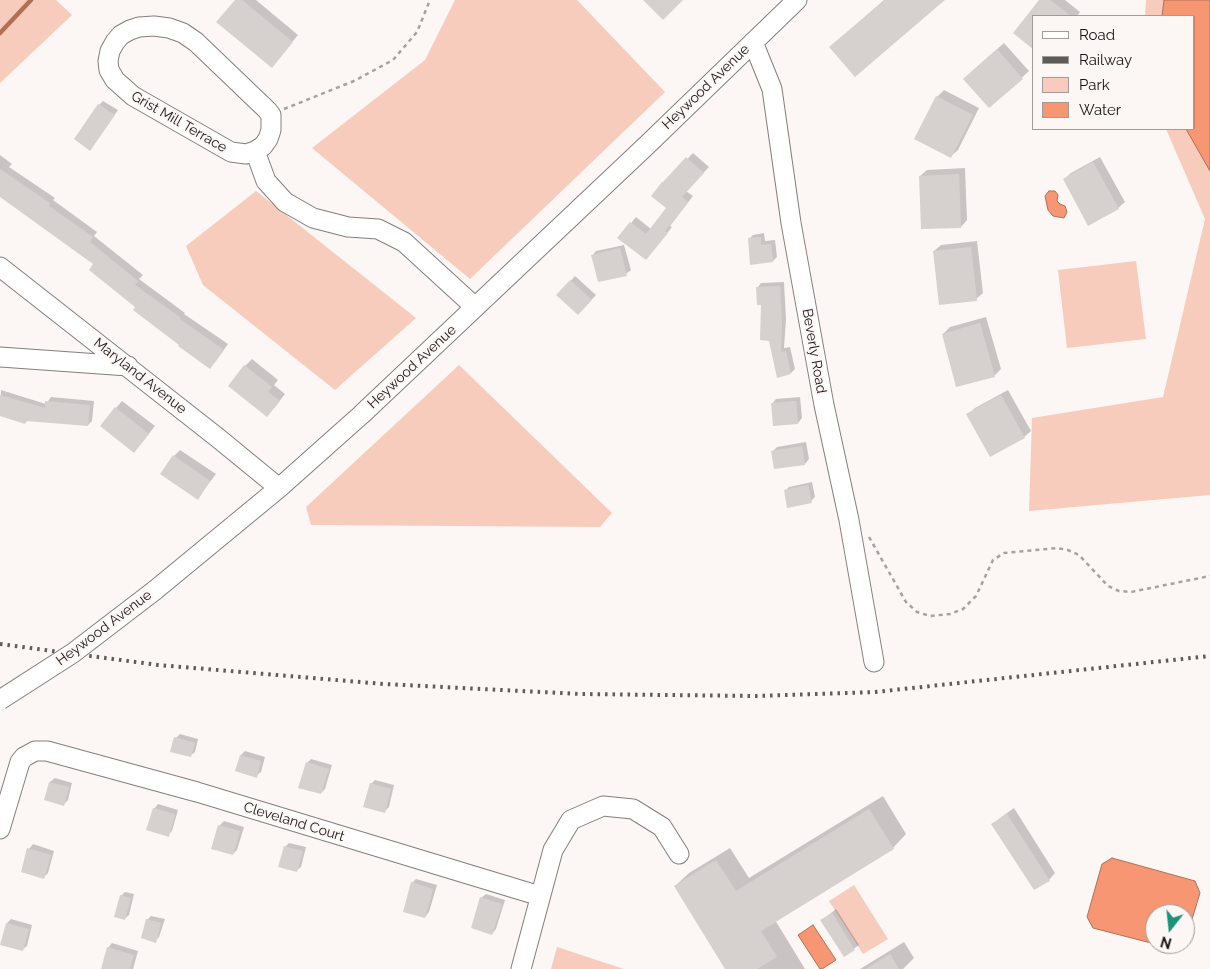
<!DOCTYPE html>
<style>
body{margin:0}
#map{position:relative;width:1210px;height:969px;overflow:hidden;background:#fcf6f4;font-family:Raleway,sans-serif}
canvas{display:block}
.legend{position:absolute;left:1032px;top:15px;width:162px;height:115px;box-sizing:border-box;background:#fcf6f4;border:1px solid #a09c9a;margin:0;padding:6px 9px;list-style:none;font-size:15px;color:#171514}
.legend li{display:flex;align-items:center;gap:10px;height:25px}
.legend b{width:25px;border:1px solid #a09c9a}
.north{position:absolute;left:1145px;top:904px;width:50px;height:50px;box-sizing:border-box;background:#fcf6f4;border:1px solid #a09c9a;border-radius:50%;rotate:196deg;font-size:14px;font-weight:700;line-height:20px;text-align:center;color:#171514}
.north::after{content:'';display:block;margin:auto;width:18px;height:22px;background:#1a9379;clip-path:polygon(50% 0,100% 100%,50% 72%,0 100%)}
</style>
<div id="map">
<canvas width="1210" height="969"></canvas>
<ul class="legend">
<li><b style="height:6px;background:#fff"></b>Road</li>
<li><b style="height:6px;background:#5e5b59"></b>Railway</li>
<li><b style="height:14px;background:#f8ccbc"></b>Park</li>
<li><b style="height:14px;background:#f69672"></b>Water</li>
</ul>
<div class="north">N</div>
</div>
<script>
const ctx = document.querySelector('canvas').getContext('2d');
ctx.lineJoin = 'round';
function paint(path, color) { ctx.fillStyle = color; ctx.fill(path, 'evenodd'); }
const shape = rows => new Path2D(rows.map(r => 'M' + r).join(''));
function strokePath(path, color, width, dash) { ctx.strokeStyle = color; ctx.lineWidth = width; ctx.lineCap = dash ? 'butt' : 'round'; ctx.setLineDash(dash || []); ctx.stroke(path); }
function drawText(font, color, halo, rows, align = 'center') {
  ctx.font = font + ' Raleway,sans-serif'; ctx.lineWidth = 4; ctx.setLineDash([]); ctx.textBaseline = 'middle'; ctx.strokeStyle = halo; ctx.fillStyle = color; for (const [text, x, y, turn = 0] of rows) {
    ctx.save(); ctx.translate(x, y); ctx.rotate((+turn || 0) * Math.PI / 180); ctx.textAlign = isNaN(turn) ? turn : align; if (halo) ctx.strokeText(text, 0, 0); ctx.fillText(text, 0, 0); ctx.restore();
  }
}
paint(shape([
 [0,0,56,0,72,15,0,83],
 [455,0,577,0,665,92,470,279,312,148,425,60],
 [1146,0,1210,0,1210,495,1029,511,1032,418,1163,397,1205,219,1166,129,1194,129,1194,16,1145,16],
 [256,191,416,318,335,390,203,285,186,246],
 [1136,261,1146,339,1067,348,1058,270],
 [459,365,612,513,600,527,311,525,306,507],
 [854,885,888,939,863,954,829,901],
 [557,947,624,969,551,969]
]), '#f8ccbc');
const water = shape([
 [1164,0,1210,0,1210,171,1186,129,1194,129,1194,16,1162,16,1164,0],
 [1049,191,1055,191,1058,195,1057,201,1060,204,1065,206,1067,212,1064,218,1053,216,1048,210,1045,196,1049,191],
 [1112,858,1195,881,1200,893,1185,942,1185,914,1155,914,1155,944,1093,928,1087,917,1102,864,1112,858],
 [813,925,836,960,822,969,820,969,798,935,813,925]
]);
paint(water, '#f69672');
strokePath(water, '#b36f56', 1);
paint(shape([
 [236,0,256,0,298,35,278,59],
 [884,0,943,0,837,41],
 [1041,0,1065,0,1080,12,1077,16,1034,16,1015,33],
 [1004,43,1029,71,990,107,971,72],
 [944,90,979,108,958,150,951,156,937,97],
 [103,101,118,110,90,149,99,105],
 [693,153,709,167,686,191,693,196,670,226,672,227,646,259,619,238,636,217,651,229,668,208,669,178],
 [0,155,12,164,9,167,55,198,53,200,97,232,94,236,143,275,139,279,185,313,184,314,228,344,215,362,210,367,137,307,95,264,0,193],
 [1100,157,1125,202,1118,208,1064,179,1071,173],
 [965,168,967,220,961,227,920,176,927,170],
 [764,233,765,241,775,240,777,257,773,261,749,239,753,235],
 [977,241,983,293,976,299,934,251,941,245],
 [624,245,631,270,626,274,592,256,596,251],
 [575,276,596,295,578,314,558,295],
 [784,282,786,319,784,348,790,347,795,369,791,373,770,340,763,304,757,288,761,283],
 [986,317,1001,369,994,376,943,334,950,327],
 [252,359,278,380,274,385,285,394,274,408,245,366],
 [1,390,46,404,51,397,94,401,92,421,88,425,28,420,25,423,0,415],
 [1008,390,1031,431,1024,437,968,414,975,408],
 [800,397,802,418,798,423,772,404,776,399],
 [122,401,155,426,140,445,116,408],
 [806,442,809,459,805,464,773,451,777,447],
 [180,450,216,474,197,499,174,456],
 [812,482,815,497,811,501,785,491,789,487],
 [180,734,198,739,195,752,190,756,176,738],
 [245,751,265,757,261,772,256,776,236,770,241,755],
 [311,759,332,765,325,789,321,793,307,763],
 [55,778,72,783,68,800,63,805,45,799,50,782],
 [375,780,394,785,389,807,384,812,371,784],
 [883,796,906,834,893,848,775,920,805,969,727,969,675,886,689,873,730,848,749,878],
 [158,804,178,810,172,831,168,835,154,809],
 [1014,808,1055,873,1049,880,993,824,1000,818],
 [224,821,244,827,237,850,233,854,219,826],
 [289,843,306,847,301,867,296,871,285,847],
 [33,844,54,851,48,873,44,877,29,849],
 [416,879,437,885,429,912,425,917,412,883],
 [125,892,134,894,129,915,124,919,121,896],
 [486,894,505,900,496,929,492,934,481,898],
 [836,909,859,945,845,955,822,920],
 [151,916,165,919,159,937,155,941,147,920],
 [11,919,32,925,27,946,22,950,7,923],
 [904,942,914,958,903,969,860,969],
 [112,943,138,951,133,969,111,969,108,948]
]), '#0003');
strokePath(shape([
 [0,33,31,0]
]), '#b36f56', 4.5);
paint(shape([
 [235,0,242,0,293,42,272,68,216,22],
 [643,0,683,0,663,20],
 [885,0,945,0,855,77,829,47],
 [1039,0,1050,0,1071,16,1034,16,1034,50,1013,33],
 [997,49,1023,79,989,108,963,79],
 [936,96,973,115,951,158,914,139],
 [98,104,115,115,90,151,74,139],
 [686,157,704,173,682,197,688,202,665,231,668,233,646,260,617,238,630,222,646,234,666,208,651,196,662,182,663,182],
 [1093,162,1119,209,1088,226,1063,179],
 [0,169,50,203,49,206,93,237,90,242,138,281,135,285,181,318,180,319,224,350,210,369,178,346,179,345,133,310,135,307,89,270,93,264,0,197],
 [959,174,961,228,921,229,919,176],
 [761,237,761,245,771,244,773,262,750,265,748,238],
 [971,247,977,301,939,305,933,251],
 [620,248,627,276,598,282,591,255],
 [570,280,592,300,578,315,556,295],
 [780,286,782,324,781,352,786,351,791,374,777,378,769,341,760,340,761,305,757,305,756,287],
 [980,323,995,377,956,387,942,334],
 [244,365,272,387,268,392,280,401,267,417,228,386],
 [0,395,45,408,45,401,90,405,88,426,26,421,25,424,0,416],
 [1001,395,1025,438,990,457,966,414],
 [796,401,798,424,773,426,771,403],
 [115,407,149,434,134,453,100,426],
 [802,446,805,465,774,469,771,451],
 [173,455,210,481,198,500,160,474],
 [808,485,812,503,787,508,784,490],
 [174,737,195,743,191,757,170,752],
 [240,755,261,761,257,778,235,771],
 [306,762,329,769,321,794,298,788],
 [49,782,69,787,64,806,44,800],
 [370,783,391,789,385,813,363,807],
 [153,808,175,814,169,837,146,830],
 [869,809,894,849,761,931,777,957,757,969,725,969,674,886,716,860,736,891],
 [1007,814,1050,881,1034,890,991,824],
 [218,825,240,831,233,855,211,849],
 [284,846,303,851,297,872,278,867],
 [27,848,51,855,44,879,21,872],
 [411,882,433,889,425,918,403,912],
 [120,895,131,898,125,920,114,917],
 [480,897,502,904,492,935,471,928],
 [832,913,855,950,844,957,820,920],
 [146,919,161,923,156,943,141,938],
 [6,923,29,929,23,951,0,945],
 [107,947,134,955,130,969,101,969],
 [890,954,899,969,866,969]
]), '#d6d1cf');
const minor = shape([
 [154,26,169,28,183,33,196,42,267,110,271,115,271,130,268,139,263,146,255,151,246,154,231,152,133,96,115,80,109,70,108,61,110,51,115,42,121,35,130,30,139,27,154,26],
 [753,42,772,89,791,223,824,405,849,520,874,662],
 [255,151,266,181,285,202,313,218,348,227,378,229,404,242,475,307],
 [0,267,218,438,279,488],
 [0,357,128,366],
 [154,591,279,488,361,415,647,145,797,0],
 [0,829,20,762,24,757,35,751,47,751,197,792,540,896],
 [521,969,553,850,571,820,603,806,633,809,662,827,679,854]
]);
strokePath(minor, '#847f7d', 21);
strokePath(shape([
 [284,109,354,81,393,60,417,32,430,0],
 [869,537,906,602,917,612,930,616,950,614,963,609,976,596,993,560,1004,553,1057,548,1068,550,1079,555,1108,586,1119,591,1131,592,1210,576]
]), '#a7a2a1', 2.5, [4, 4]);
strokePath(minor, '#fff', 19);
strokePath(shape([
 [0,644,158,665,384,684,580,694,756,696,875,692,1210,656]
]), '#5e5b59', 4, [2.5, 5]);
const minorBridge = shape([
 [0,700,73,653,154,591]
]);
strokePath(minorBridge, '#847f7d', 21, []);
strokePath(minorBridge, '#fff', 19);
drawText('14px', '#171514', '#fcf6f4', [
 ["Heywood Avenue",706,87,-44],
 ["Grist Mill Terrace",179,122,30],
 ["Beverly Road",814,351,80],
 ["Heywood Avenue",412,367,-43],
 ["Maryland Avenue",140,376,38],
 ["Heywood Avenue",104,628,-37],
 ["Cleveland Court",294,822,17]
]);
</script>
